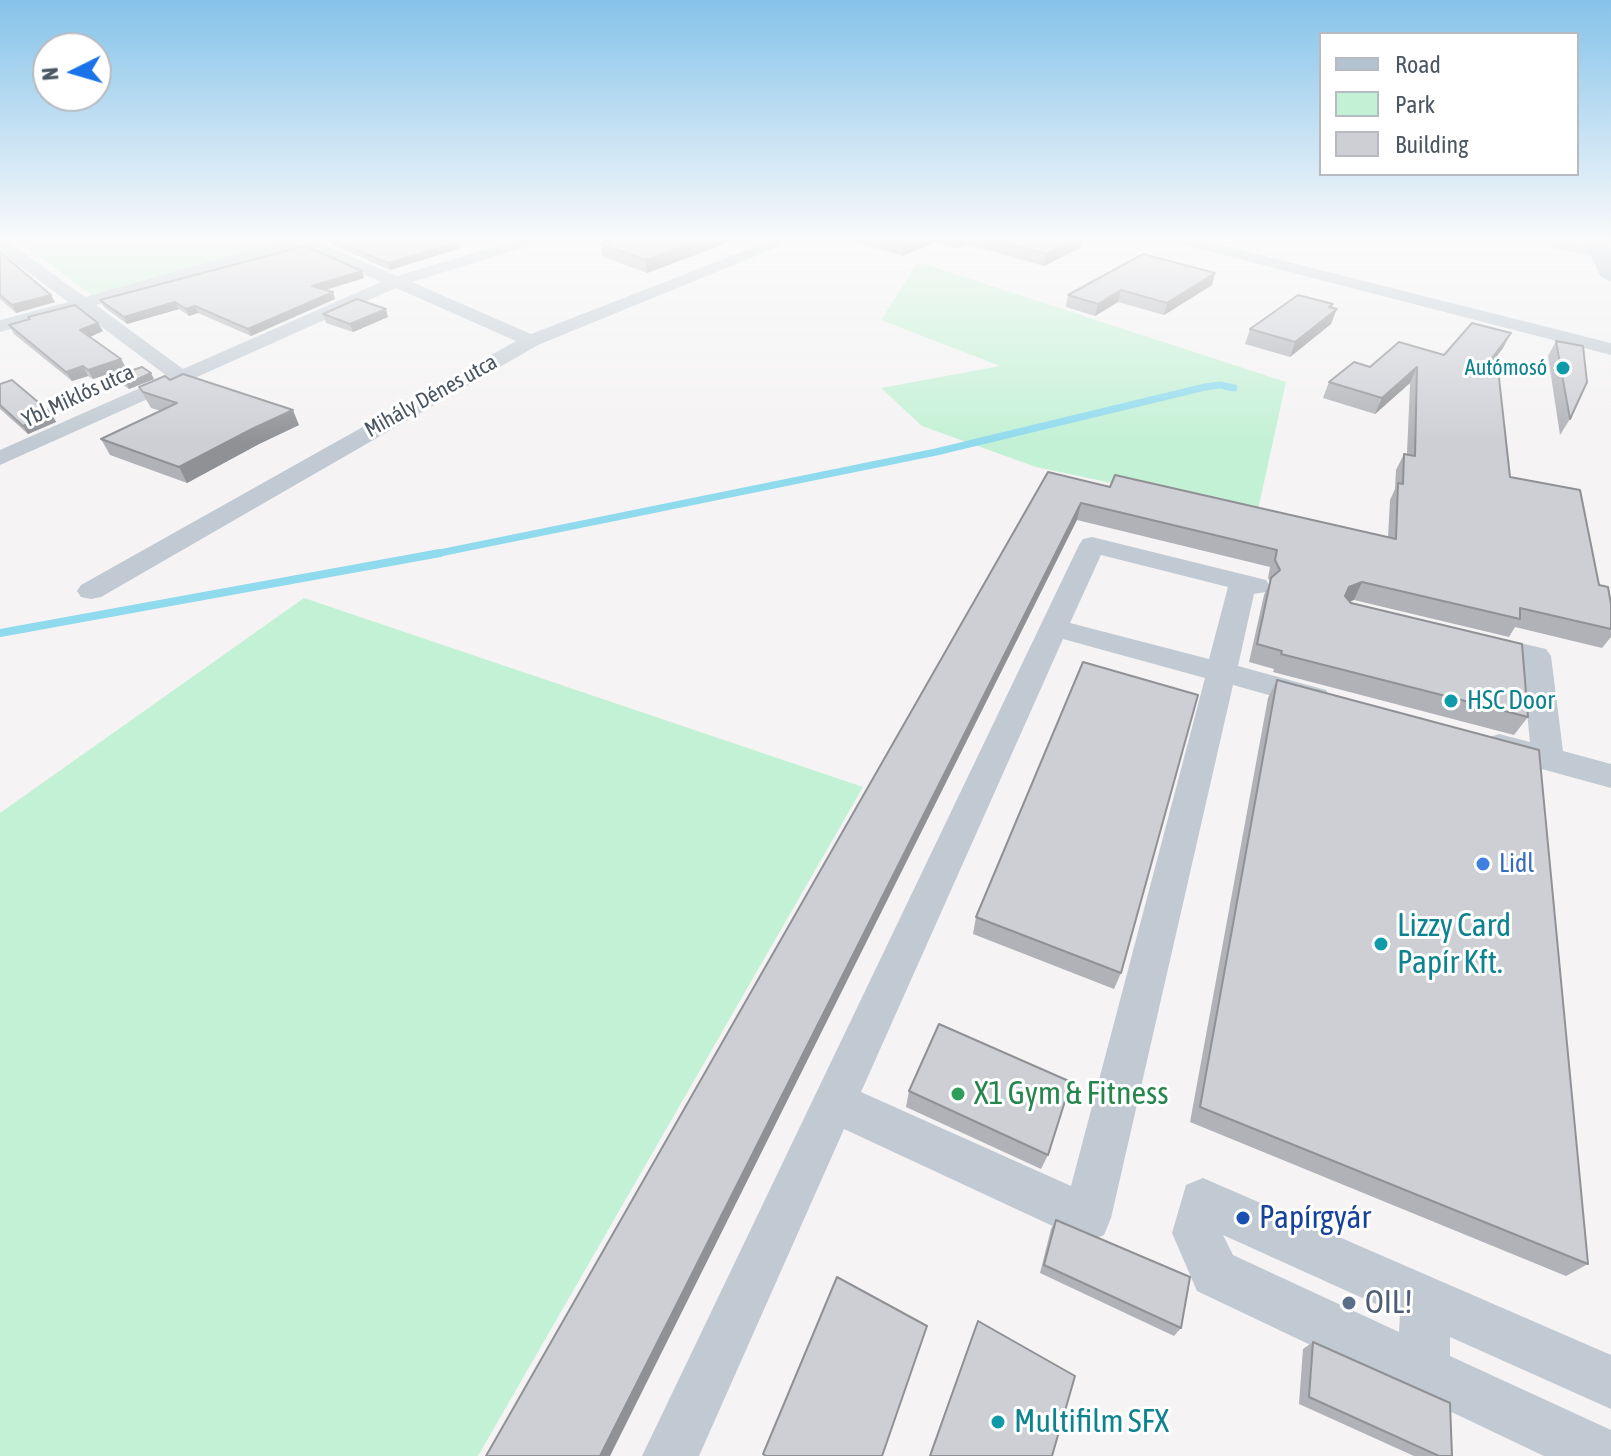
<!DOCTYPE html>
<meta charset="utf-8">
<style>
body{margin:0}
#map{position:relative;width:1611px;height:1456px;overflow:hidden;background:#f5f3f3;font-family:"Asap Condensed",sans-serif}
canvas{display:block}
.legend{position:absolute;left:1319px;top:32px;width:260px;height:144px;box-sizing:border-box;background:#fff;border:2px solid #b7bbc0;margin:0;padding:10px 14px;list-style:none;font-size:24px;color:#4a5661}
.legend li{display:flex;align-items:center;gap:16px;height:40px}
.legend b{width:40px;border:2px solid #b7bbc0}
.north{position:absolute;left:32px;top:32px;width:80px;height:80px;box-sizing:border-box;background:#fff;border:2px solid #b7bbc0;border-radius:50%;rotate:265deg;font-size:22px;font-weight:700;line-height:32px;text-align:center;color:#4a5661}
.north::after{content:'';display:block;margin:auto;width:28px;height:36px;background:#1a73e8;clip-path:polygon(50% 0,100% 100%,50% 72%,0 100%)}
</style>
<div id="map">
<canvas width="1611" height="1456"></canvas>
<ul class="legend">
<li><b style="height:10px;background:#b3c2d1"></b>Road</li>
<li><b style="height:22px;background:#c3f1d5"></b>Park</li>
<li><b style="height:22px;background:#cdcfd5"></b>Building</li>
</ul>
<div class="north">N</div>
</div>
<script>
const ctx = document.querySelector('canvas').getContext('2d');
ctx.lineJoin = 'round';
function paint(path, color) { ctx.fillStyle = color; ctx.fill(path, 'evenodd'); }
const shape = rows => new Path2D(rows.map(r => 'M' + r).join(''));
function strokePath(path, color, width, dash) { ctx.strokeStyle = color; ctx.lineWidth = width; ctx.lineCap = dash ? 'butt' : 'round'; ctx.setLineDash(dash || []); ctx.stroke(path); }
function drawText(font, color, halo, rows, align = 'center') {
  ctx.font = font + ' "Asap Condensed",sans-serif'; ctx.lineWidth = 6; ctx.setLineDash([]); ctx.textBaseline = 'middle'; ctx.strokeStyle = halo; ctx.fillStyle = color; for (const [text, x, y, turn = 0] of rows) {
    ctx.save(); ctx.translate(x, y); ctx.rotate((+turn || 0) * Math.PI / 180); ctx.textAlign = isNaN(turn) ? turn : align; if (halo) ctx.strokeText(text, 0, 0); ctx.fillText(text, 0, 0); ctx.restore();
  }
}
paint(shape([
 [15,239,280,239,287,243,92,295],
 [918,262,1286,382,1257,514,1036,467,922,426,881,388,1000,366,881,320],
 [304,598,863,787,478,1456,0,1456,0,813]
]), '#c3f1d5');
strokePath(shape([
 [430,555,936,452,1205,387,1220,385,1234,388]
]), '#90daee', 7);
strokePath(shape([
 [0,633,440,553]
]), '#90daee', 8);
paint(shape([
 [0,239,6,240,85,297,290,239,311,239,397,276,519,239,543,239,541,242,412,282,531,334,775,239,797,239,538,345,101,597,91,599,81,597,77,591,81,585,516,341,396,288,0,465,0,450,167,376,79,310,0,332,0,320,68,302,0,251,0,239],
 [303,247,381,282,183,369,96,305,303,247],
 [1171,239,1197,239,1611,343,1611,355,1173,242,1171,239],
 [1526,239,1557,239,1609,250,1611,253,1603,258,1534,244,1526,239],
 [1092,537,1266,580,1270,586,1266,592,1254,594,1238,666,1326,690,1330,697,1326,704,1315,708,1233,685,1111,1218,1104,1235,1087,1242,844,1129,699,1456,642,1456,1079,545,1083,539,1092,537],
 [1101,555,1228,587,1209,659,1070,623,1101,555],
 [1063,639,1205,678,1071,1186,861,1092,1063,639],
 [1481,634,1546,649,1551,656,1563,751,1611,764,1611,788,1487,754,1483,746,1487,738,1499,734,1530,742,1522,662,1471,650,1466,643,1471,636,1481,634],
 [1203,1178,1611,1355,1611,1409,1450,1337,1450,1356,1611,1430,1611,1456,1544,1456,1197,1291,1172,1233,1186,1185,1203,1178],
 [1223,1235,1400,1315,1399,1332,1233,1255,1223,1235]
]), '#c1cad2');
paint(shape([
 [1584,239,1604,239,1611,250,1611,282,1600,276,1584,239]
]), '#b3c2d1');
paint(shape([
 [331,239,461,248,390,270,333,245],
 [599,239,738,239,647,273,602,256,601,244,607,241],
 [845,239,1082,239,1080,248,1044,266,966,244,956,248,935,242,903,256],
 [0,252,55,302,16,313,0,299],
 [1215,273,1212,285,1164,315,1118,302,1095,316,1066,307,1068,295],
 [364,278,325,290,333,292,335,299,251,336,198,313,189,316,179,309,127,324,104,307,100,300],
 [1333,304,1331,308,1331,324,1290,357,1245,344,1250,329],
 [323,314,388,317,353,332,326,323],
 [9,325,103,331,90,337,121,359,126,368,93,379,88,376,72,381,14,334],
 [1556,341,1570,419,1560,435,1548,356],
 [1503,348,1489,367,1510,477,1599,585,1611,604,1611,637,1602,648,1515,627,1509,637,1354,600,1350,601,1528,717,1514,735,1273,672,1274,669,1249,662,1264,595,1270,582,1268,578,1270,567,1077,520,1048,472,1110,487,1388,537,1390,500,1395,489,1396,470,1404,454,1407,454,1410,383,1375,414,1323,398,1329,382,1370,367,1444,355],
 [115,376,154,379,129,389,118,381],
 [170,380,299,425,259,444,187,483,110,455,101,439,161,411,151,408,139,387],
 [0,384,51,413,56,422,28,434,0,409],
 [1277,680,1588,1264,1566,1276,1190,1122,1268,698],
 [976,917,1121,973,1114,989,973,934],
 [909,1091,1048,1155,1041,1169,906,1107],
 [1056,1220,1181,1328,1174,1336,1040,1273,1051,1229],
 [978,1321,1052,1456,929,1456,972,1336],
 [1313,1342,1452,1456,1414,1456,1299,1404,1303,1349]
]), '#b0b2b7');
paint(shape([
 [704,239,738,239,647,273,646,260],
 [916,239,936,239,935,242,903,256,903,244],
 [957,239,966,239,966,244,956,248],
 [1077,239,1082,239,1080,248,1044,266,1046,254],
 [459,242,461,248,390,270,388,263],
 [362,271,364,278,315,293,312,286],
 [1215,273,1212,285,1164,315,1167,303],
 [1121,290,1118,302,1095,316,1098,304],
 [333,292,335,299,251,336,248,329],
 [51,295,55,302,16,313,12,305],
 [175,302,179,309,127,324,124,317],
 [1333,304,1328,316,1337,309,1331,324,1290,357,1295,342],
 [195,306,198,313,189,316,186,309],
 [386,309,388,317,353,332,350,324],
 [98,323,103,331,85,339,80,330],
 [1511,333,1503,348,1478,381,1486,366],
 [121,359,126,368,93,379,88,370],
 [83,366,88,376,72,381,66,372],
 [1417,367,1410,383,1375,414,1382,398],
 [151,373,154,379,129,389,127,384],
 [293,410,299,425,259,444,187,483,179,467,252,429],
 [51,413,56,422,28,434,23,426],
 [1081,503,1077,520,610,1456,600,1456],
 [1362,582,1354,600,1340,604,1349,587]
]), '#909195');
const building = shape([
 [331,239,453,239,459,242,388,263,331,239],
 [615,239,704,239,646,260,601,244,615,239],
 [886,239,916,239,903,244,886,239],
 [993,239,1077,239,1046,254,993,239],
 [305,246,362,271,312,286,333,292,248,329,195,306,186,309,175,302,124,317,100,300,305,246],
 [0,252,51,295,12,305,0,295,0,252],
 [1143,254,1215,273,1167,303,1121,290,1098,304,1068,295,1143,254],
 [1298,295,1333,304,1329,307,1337,309,1295,342,1250,329,1298,295],
 [357,299,386,309,350,324,323,314,357,299],
 [75,305,98,323,80,330,121,359,88,370,83,366,66,372,9,325,30,319,28,317,75,305],
 [1472,323,1511,333,1486,366,1498,369,1510,477,1580,490,1599,585,1608,587,1611,604,1611,629,1520,608,1520,619,1362,582,1349,587,1345,596,1351,603,1522,644,1528,717,1281,654,1282,651,1257,644,1271,578,1280,570,1275,560,1277,550,1081,503,600,1456,486,1456,1048,472,1110,487,1115,475,1396,539,1398,483,1403,484,1404,454,1415,456,1417,367,1382,398,1329,382,1354,362,1370,367,1399,342,1444,355,1472,323],
 [1556,341,1583,346,1587,382,1570,419,1556,341],
 [142,367,151,373,127,384,115,376,142,367],
 [183,374,293,410,252,429,179,467,101,439,177,403,143,392,139,387,165,376,170,380,183,374],
 [12,380,51,413,23,426,0,405,0,384,12,380],
 [1083,662,1198,695,1121,973,976,917,1083,662],
 [1277,680,1539,750,1588,1264,1200,1107,1277,680],
 [939,1024,1071,1082,1048,1155,909,1091,939,1024],
 [1056,1220,1190,1277,1181,1328,1044,1265,1056,1220],
 [837,1277,927,1326,882,1456,766,1456,763,1454,837,1277],
 [978,1321,1075,1376,1052,1456,930,1456,978,1321],
 [1313,1342,1450,1403,1452,1456,1439,1456,1309,1397,1313,1342]
]);
paint(building, '#cdcfd5');
strokePath(building, '#909195', 2);
const sky = ctx.createLinearGradient(0, 0, 0, 443);
sky.addColorStop(0, '#85c3ea');
sky.addColorStop(0.54, '#fafafa');
sky.addColorStop(1, '#fafafa00');
ctx.fillStyle = sky;
ctx.fillRect(0, 0, 1611, 443);
for (const [x, y, r, color] of [
 [1563,368,8,"#0f9aa8"],
 [1451,701,8,"#0f9aa8"],
 [1483,864,8,"#3f7fe0"],
 [1381,944,8,"#0f9aa8"],
 [958,1094,8,"#2e9e5b"],
 [1243,1218,8,"#1a4fb4"],
 [1349,1303,8,"#5c6f8a"],
 [998,1422,8,"#0f9aa8"]
]) { const dot = new Path2D(); dot.arc(x, y, r, 0, 2 * Math.PI); ctx.fillStyle = color; ctx.fill(dot); strokePath(dot, '#fff', 3); }
drawText('22px', '#0d838f', '#fff', [
 ["Autómosó",1547,368]
], 'right');
drawText('22px', '#4a5661', '#fff', [
 ["Ybl Miklós utca",78,396,-25],
 ["Mihály Dénes utca",431,396,-29]
]);
drawText('26px', '#0d838f', '#fff', [
 ["HSC Door",1467,701]
], 'left');
drawText('26px', '#366cbe', '#fff', [
 ["Lidl",1499,864]
], 'left');
drawText('32px', '#0d838f', '#fff', [
 ["Lizzy Card",1397,926],
 ["Papír Kft.",1397,963],
 ["Multifilm SFX",1014,1422]
], 'left');
drawText('32px', '#27864d', '#fff', [
 ["X1 Gym & Fitness",974,1094]
], 'left');
drawText('32px', '#164399', '#fff', [
 ["Papírgyár",1259,1218]
], 'left');
drawText('32px', '#4e5e75', '#fff', [
 ["OIL!",1365,1303]
], 'left');
</script>
